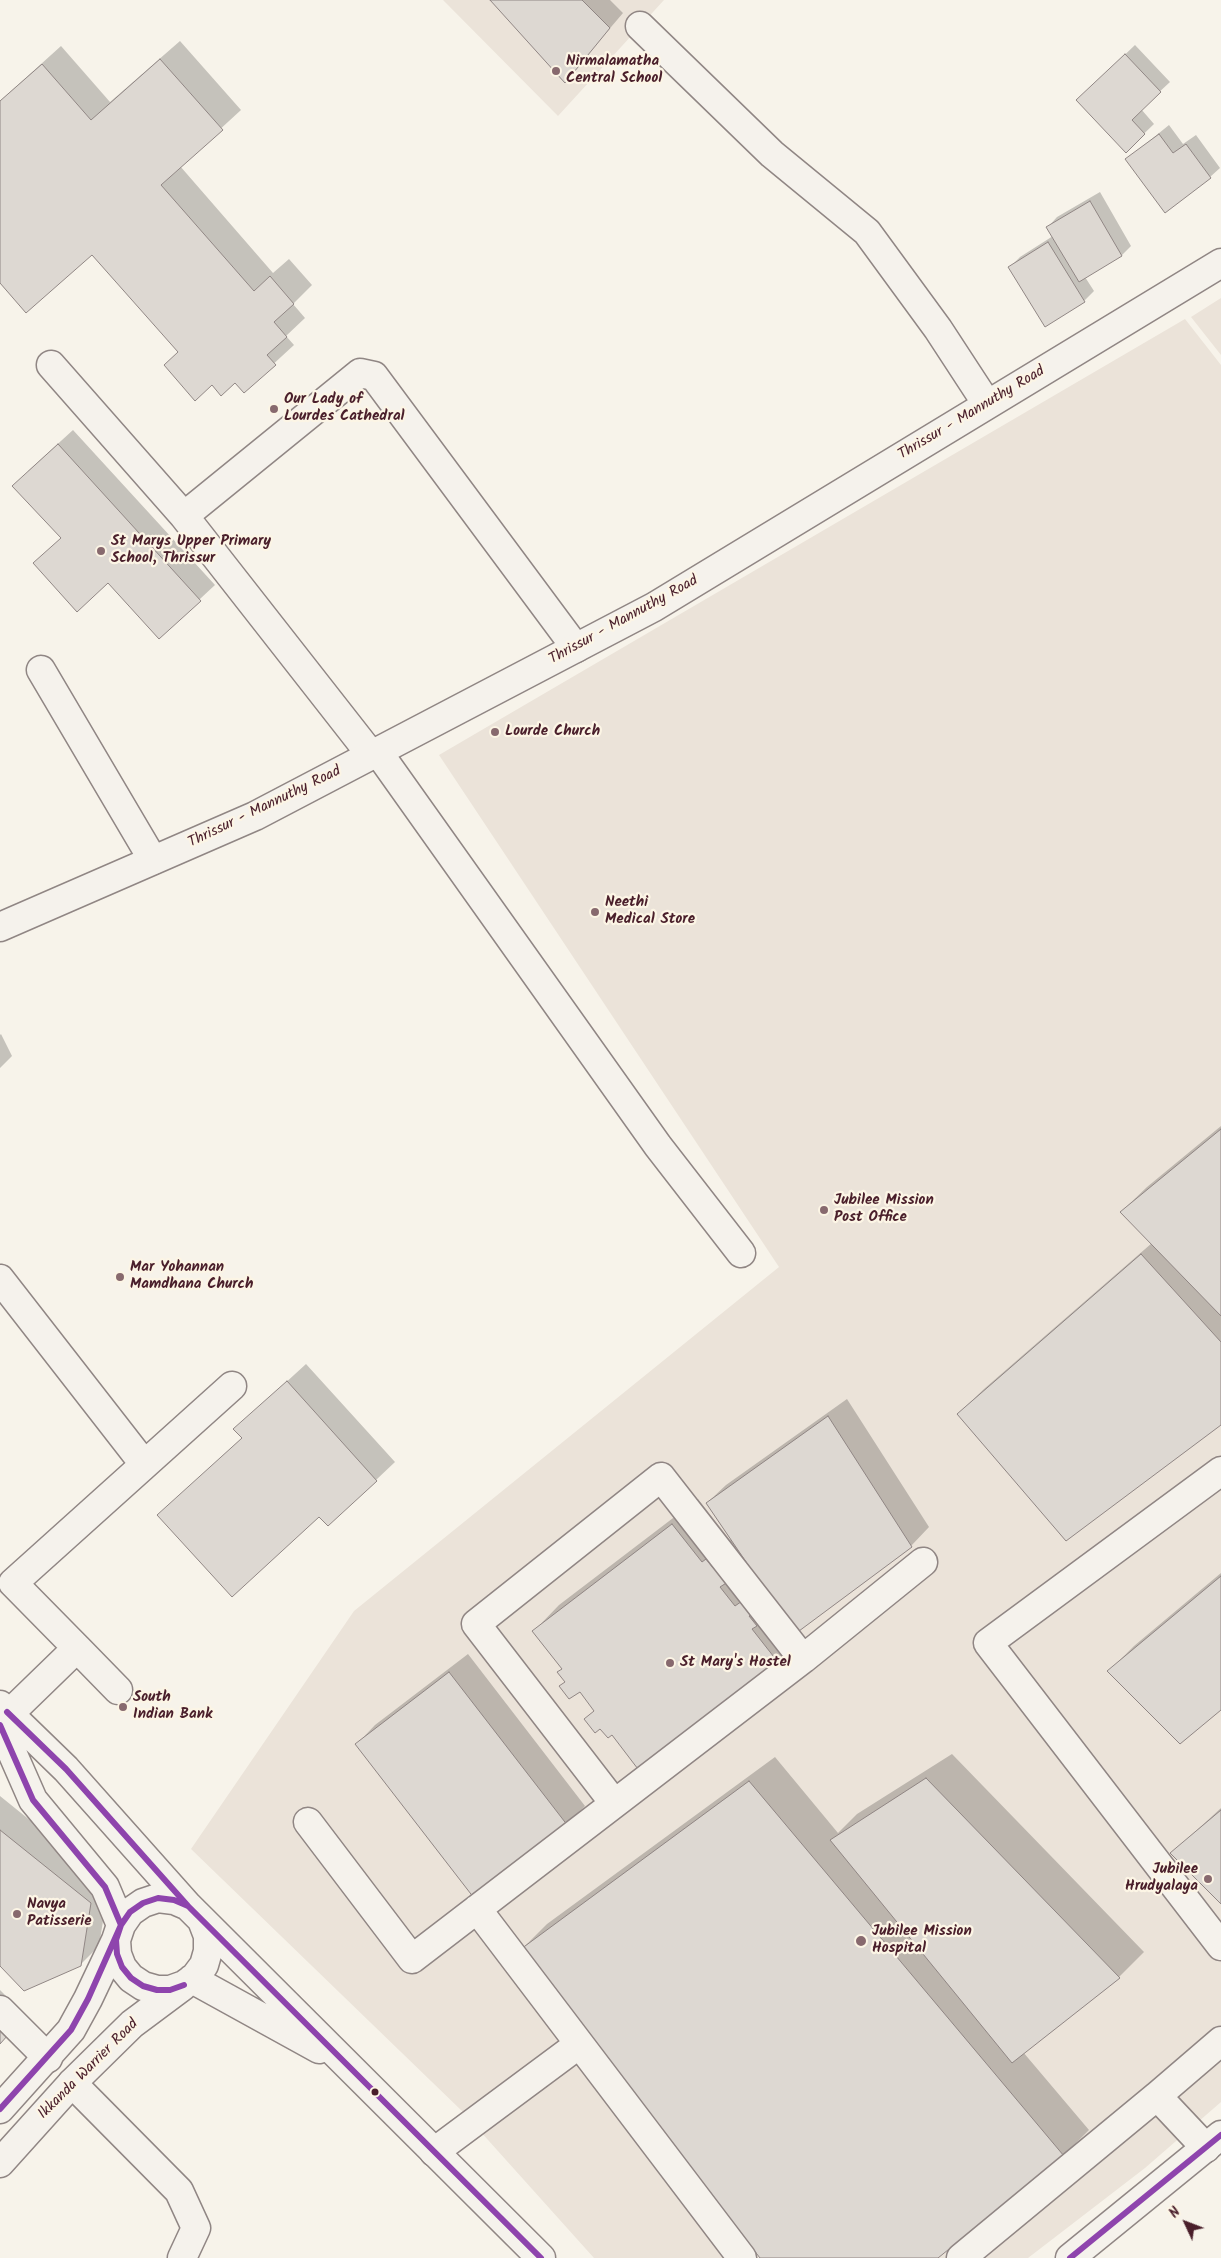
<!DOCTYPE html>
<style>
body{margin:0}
#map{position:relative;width:1221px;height:2258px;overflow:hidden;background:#f7f3ea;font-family:Kalam,sans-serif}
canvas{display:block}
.north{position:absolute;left:1161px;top:2198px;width:50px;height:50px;-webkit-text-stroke:4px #fcf5e5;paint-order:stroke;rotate:313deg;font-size:14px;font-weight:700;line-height:20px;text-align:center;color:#4a1f2b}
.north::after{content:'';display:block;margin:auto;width:18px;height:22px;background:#4a1f2b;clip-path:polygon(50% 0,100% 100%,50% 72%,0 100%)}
</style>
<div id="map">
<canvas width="1221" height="2258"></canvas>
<div class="north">N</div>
</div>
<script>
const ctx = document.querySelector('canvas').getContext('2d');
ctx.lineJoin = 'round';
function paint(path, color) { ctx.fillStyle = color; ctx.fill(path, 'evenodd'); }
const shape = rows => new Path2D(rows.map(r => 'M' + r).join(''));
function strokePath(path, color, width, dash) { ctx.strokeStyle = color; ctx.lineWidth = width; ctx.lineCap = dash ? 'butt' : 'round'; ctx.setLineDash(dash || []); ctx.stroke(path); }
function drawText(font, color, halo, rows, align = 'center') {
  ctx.font = font + ' Kalam,sans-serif'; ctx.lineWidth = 4.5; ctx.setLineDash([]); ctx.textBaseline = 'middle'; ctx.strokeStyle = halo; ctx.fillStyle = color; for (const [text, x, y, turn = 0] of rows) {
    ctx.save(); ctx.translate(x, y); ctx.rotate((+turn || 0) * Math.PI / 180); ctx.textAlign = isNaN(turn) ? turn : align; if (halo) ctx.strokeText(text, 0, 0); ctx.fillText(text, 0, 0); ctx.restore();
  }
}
paint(shape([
 [443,0,664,0,558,116],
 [1221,298,1221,355,1191,317],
 [1185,319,1221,365,1221,2102,1145,2168,1028,2258,594,2258,462,2111,191,1849,354,1611,779,1267,439,755]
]), '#ebe3d9');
paint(shape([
 [492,0,610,0,623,13,565,81],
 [180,41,241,110,180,166,273,273,289,259,312,285,293,304,305,318,286,336,294,345,244,391,236,382,179,351,92,253,0,281,0,101,61,46,110,102],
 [1135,45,1170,82,1141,109,1154,124,1126,151,1087,91],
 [1169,125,1183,144,1196,135,1220,168,1210,177,1127,159],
 [1100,192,1131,246,1122,255,1085,277,1094,291,1084,301,1010,267,1020,257,1053,236,1048,227,1057,217],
 [73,430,215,585,159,637,108,582,62,538,28,471],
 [1,1034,12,1056,0,1068,0,1035],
 [1221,1126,1221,1423,958,1414,984,1389,1152,1243,1121,1212,1147,1187],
 [306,1364,395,1462,376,1480,319,1516,159,1515,243,1437,235,1429],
 [847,1399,929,1527,911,1546,798,1630,780,1666,613,1733,601,1727,595,1710,580,1690,566,1681,559,1672,563,1668,534,1631,559,1605,698,1499,730,1540,731,1539,707,1503,726,1485],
 [1221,1573,1221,1708,1109,1671,1134,1646],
 [468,1654,585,1806,567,1825,357,1744,375,1725],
 [952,1754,1144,1952,1119,1977,1023,2052,1089,2130,1063,2156,936,2258,762,2258,522,1949,547,1924,775,1757,838,1833,857,1814],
 [0,1796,109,1884,99,1946,80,1965,0,1965],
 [1221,1808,1221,1903,1172,1853],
 [0,1990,26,2016,0,2043]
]), '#0003');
const building = shape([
 [490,0,582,0,610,28,565,83,490,0],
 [1125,54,1161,92,1132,120,1145,134,1126,153,1076,100,1125,54],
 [160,59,223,130,161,185,254,291,270,276,294,304,274,322,287,337,267,355,276,365,244,393,235,383,221,396,212,385,195,401,164,365,178,352,92,255,26,313,0,283,0,101,42,64,91,120,160,59],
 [1159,134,1173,153,1186,144,1211,178,1165,213,1125,159,1159,134],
 [1090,201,1122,256,1079,282,1046,227,1090,201],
 [1048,242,1085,302,1045,327,1008,267,1048,242],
 [58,444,201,601,159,639,108,583,77,612,33,563,61,538,12,486,58,444],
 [1221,1129,1221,1316,1120,1212,1221,1129],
 [1141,1254,1221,1342,1221,1425,1066,1541,957,1414,1141,1254],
 [287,1381,377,1481,328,1526,319,1517,232,1597,157,1515,242,1438,233,1429,287,1381],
 [828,1416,912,1547,795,1634,706,1503,828,1416],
 [672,1524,702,1562,706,1559,714,1569,720,1565,731,1580,720,1587,735,1606,745,1599,755,1612,749,1616,757,1626,752,1629,781,1666,641,1773,612,1735,608,1738,600,1729,595,1733,584,1719,594,1711,580,1692,569,1699,559,1686,565,1682,557,1672,562,1669,532,1631,672,1524],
 [1221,1576,1221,1710,1180,1744,1107,1671,1221,1576],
 [449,1672,568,1826,474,1898,355,1744,449,1672],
 [926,1778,1120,1978,1012,2063,830,1840,926,1778],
 [749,1781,1064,2156,938,2258,760,2258,521,1949,749,1781],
 [1221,1810,1221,1904,1170,1853,1221,1810],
 [0,1830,91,1903,81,1966,24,1991,0,1966,0,1830],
 [0,2027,8,2035,0,2044,0,2027]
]);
paint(building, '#ddd8d2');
strokePath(building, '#908684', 1);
const minor = shape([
 [640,26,772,154,867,232,938,329,987,404],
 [51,365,184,516],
 [41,670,153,860],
 [378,752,658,1146,741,1253],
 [372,756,184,516,360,373,374,376,576,648],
 [0,1279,144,1464],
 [1221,1471,988,1643,1221,1946],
 [77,1648,118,1690],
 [9,1714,77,1648,13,1583,232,1386],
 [614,1803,476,1624,661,1477,803,1659],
 [308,1822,412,1959,803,1659,923,1562],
 [477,1909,742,2258],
 [0,2010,48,2058],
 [72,2083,179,2191,196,2228,182,2258],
 [1157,2096,1221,2041],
 [434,2152,578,2045],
 [961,2258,1157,2096,1206,2148]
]);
const major = shape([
 [0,927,255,816,654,607,1221,263],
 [0,1705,66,1769,188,1906],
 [0,1725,33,1800,105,1887,121,1925],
 [203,1923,208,1936,208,1951,204,1965,195,1977,184,1985,170,1990,157,1990,143,1986,131,1978,122,1967,117,1954,116,1940,121,1925,130,1912,143,1903,158,1898,174,1900,188,1906,541,2258],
 [192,1979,319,2049],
 [0,2109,71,2030,88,1999,116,1940],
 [0,2163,72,2083,132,2024,183,1986],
 [1070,2258,1221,2135]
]);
strokePath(minor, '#908684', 31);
strokePath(major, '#908684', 31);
strokePath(minor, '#f5f2ec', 28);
strokePath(major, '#f5f2ec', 28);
strokePath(shape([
 [7,1712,66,1769,188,1906],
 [0,1725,33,1800,105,1887,121,1925,88,1999,71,2030,0,2109],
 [184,1985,170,1990,157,1990,143,1986,131,1978,122,1967,117,1954,116,1940,121,1925,130,1912,143,1903,158,1898,174,1900,188,1906,541,2258],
 [1070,2258,1221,2135]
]), '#8e44ad', 6);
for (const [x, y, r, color] of [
 [556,71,5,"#87696e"],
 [274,409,5,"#87696e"],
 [101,551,5,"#87696e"],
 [495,732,5,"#87696e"],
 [595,912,5,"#87696e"],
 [824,1210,5,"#87696e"],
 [120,1277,5,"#87696e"],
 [670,1663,5,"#87696e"],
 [123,1707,5,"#87696e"],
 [1208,1879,5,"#87696e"],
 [17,1914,5,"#87696e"],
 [861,1941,6,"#87696e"],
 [375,2092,4.5,"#4a1f2b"]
]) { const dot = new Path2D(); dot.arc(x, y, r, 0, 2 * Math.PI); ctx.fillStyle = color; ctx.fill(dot); strokePath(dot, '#fcf5e5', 2); }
drawText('bold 15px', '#4a1f2b', '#fcf5e5', [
 ["Nirmalamatha",566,62],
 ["Central School",566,79],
 ["Our Lady of",284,400],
 ["Lourdes Cathedral",284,417],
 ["St Marys Upper Primary",111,542],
 ["School, Thrissur",111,559],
 ["Lourde Church",505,732],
 ["Neethi",605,903],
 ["Medical Store",605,920],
 ["Jubilee Mission",834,1201],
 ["Post Office",834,1218],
 ["Mar Yohannan",130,1268],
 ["Mamdhana Church",130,1285],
 ["St Mary's Hostel",680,1663],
 ["South",133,1698],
 ["Indian Bank",133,1715],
 ["Jubilee",1198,1870,"right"],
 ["Hrudyalaya",1198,1887,"right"],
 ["Navya",27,1905],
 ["Patisserie",27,1922],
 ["Jubilee Mission",872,1932],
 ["Hospital",872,1949]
], 'left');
drawText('15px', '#4a1f2b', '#fcf5e5', [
 ["Thrissur - Mannuthy Road",972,414,-31],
 ["Thrissur - Mannuthy Road",624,621,-29],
 ["Thrissur - Mannuthy Road",265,808,-26],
 ["Ikkanda Warrier Road",89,2070,-45]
]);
</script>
